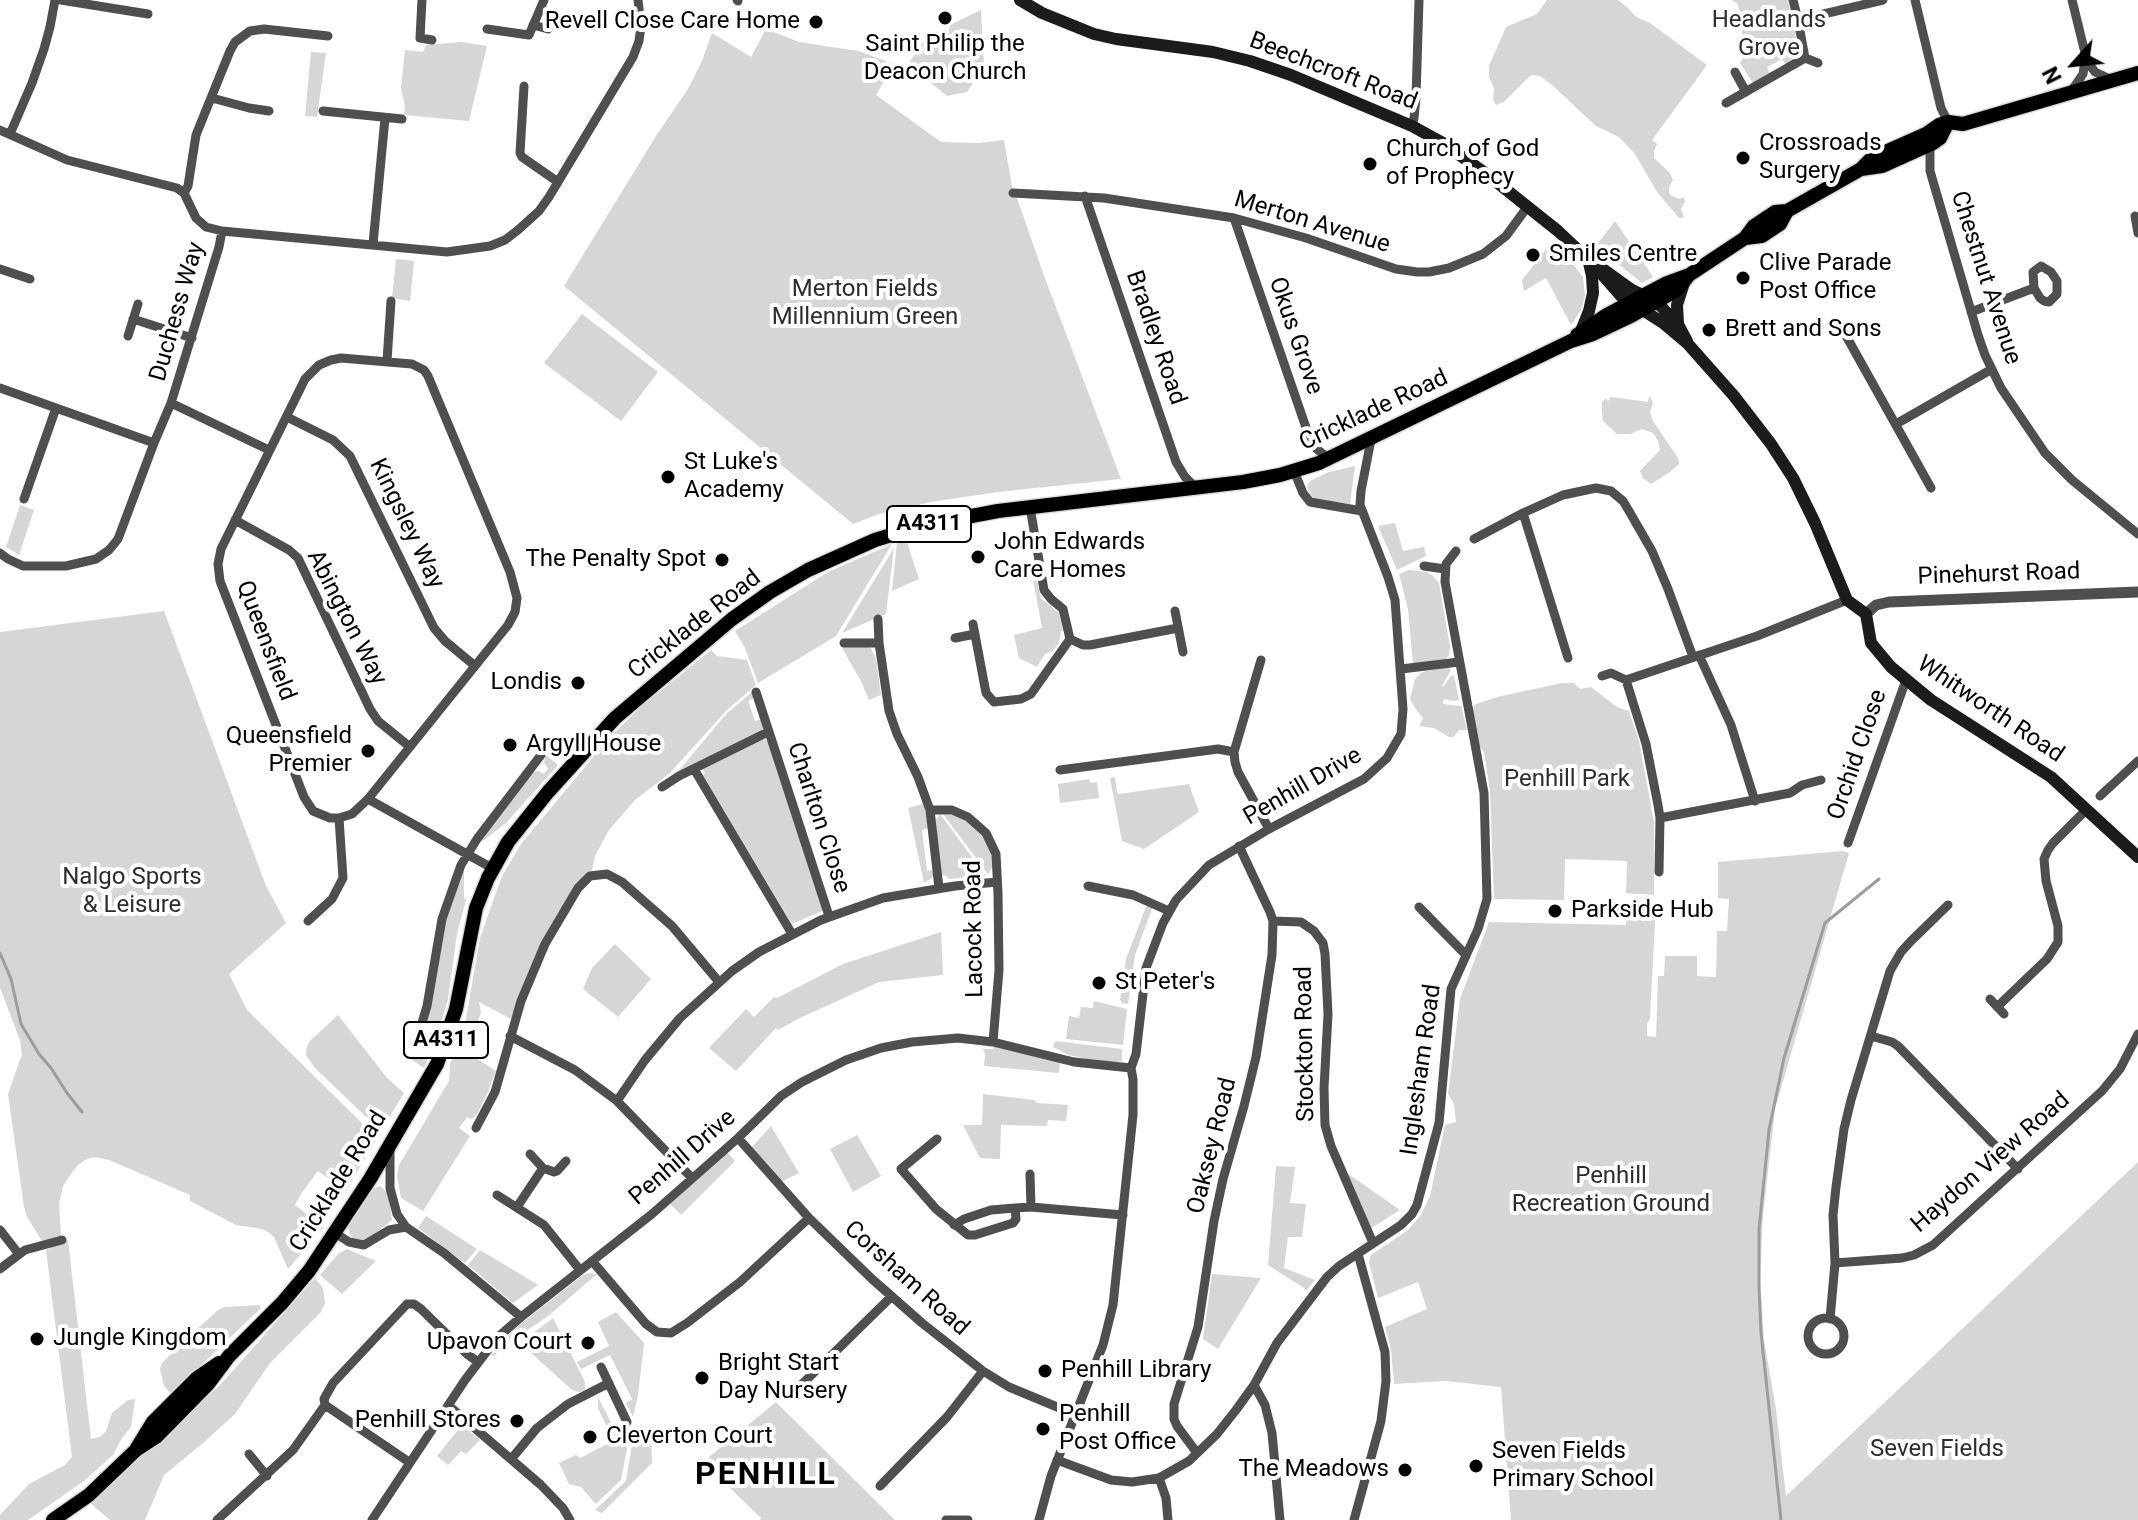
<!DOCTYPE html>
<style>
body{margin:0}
#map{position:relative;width:2138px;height:1520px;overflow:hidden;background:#fff;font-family:Roboto,sans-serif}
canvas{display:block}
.north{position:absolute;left:2034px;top:24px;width:80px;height:80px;-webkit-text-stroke:6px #fff;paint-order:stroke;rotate:243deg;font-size:22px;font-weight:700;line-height:32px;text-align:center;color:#000}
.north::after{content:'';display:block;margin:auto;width:28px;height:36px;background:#000;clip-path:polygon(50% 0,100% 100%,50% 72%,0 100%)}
</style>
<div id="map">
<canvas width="2138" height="1520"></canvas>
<div class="north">N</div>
</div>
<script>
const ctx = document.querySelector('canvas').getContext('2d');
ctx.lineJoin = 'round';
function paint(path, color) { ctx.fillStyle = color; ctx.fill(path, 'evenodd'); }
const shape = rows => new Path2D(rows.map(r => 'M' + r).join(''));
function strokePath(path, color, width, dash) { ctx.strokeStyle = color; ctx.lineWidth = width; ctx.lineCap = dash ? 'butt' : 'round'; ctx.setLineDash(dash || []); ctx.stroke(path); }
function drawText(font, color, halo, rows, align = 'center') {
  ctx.font = font + ' Roboto,sans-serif'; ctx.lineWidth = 8; ctx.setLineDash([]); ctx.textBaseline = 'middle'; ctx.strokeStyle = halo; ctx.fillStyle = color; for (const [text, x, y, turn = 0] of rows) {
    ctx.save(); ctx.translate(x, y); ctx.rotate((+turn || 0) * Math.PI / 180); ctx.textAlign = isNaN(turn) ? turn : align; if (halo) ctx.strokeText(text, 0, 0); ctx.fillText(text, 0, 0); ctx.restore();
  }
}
paint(shape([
 [1547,0,1618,0,1627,7,1636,17,1650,23,1707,65,1652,140,1657,144,1654,151,1654,158,1670,173,1673,180,1669,187,1669,193,1672,196,1679,199,1684,197,1685,202,1681,209,1684,217,1679,218,1657,192,1635,154,1619,137,1596,126,1552,85,1540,76,1531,75,1504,102,1496,105,1493,100,1494,88,1489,77,1489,66,1506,27,1537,14],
 [1732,0,1788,0,1799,52,1798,56,1786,65,1782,59,1767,67,1770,74,1753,83,1740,63,1744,56,1741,21,1738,4],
 [981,10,984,67,967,92,947,96,908,64,927,36,948,37,950,25],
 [766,29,799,42,858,51,894,64,876,95,941,142,979,143,1004,140,1014,198,1017,198,1043,273,1121,479,998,492,931,502,879,514,853,524,564,286,656,136,688,89,702,61,712,33,751,57],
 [462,42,487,46,469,121,404,115,405,106,401,88,405,50,423,52,426,45],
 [311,52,326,53,317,117,305,116],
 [1615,221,1643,262,1653,277,1642,283,1596,246],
 [1554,239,1583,277,1585,296,1581,310,1571,325,1546,278,1524,291,1522,280],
 [396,259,414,261,410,301,392,298],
 [582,314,658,372,621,421,544,363],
 [1649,396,1653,402,1650,413,1653,421,1678,458,1679,464,1670,472,1651,484,1643,478,1640,471,1660,450,1658,441,1653,433,1642,429,1630,434,1617,434,1603,421,1602,412,1602,402,1606,398,1608,401,1611,397,1648,402],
 [1355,466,1350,504,1314,499,1311,495,1307,487,1310,481,1329,472],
 [20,505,34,510,19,555,6,547],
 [1395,523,1403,551,1424,547,1426,556,1397,570,1378,526],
 [906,539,919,579,892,591,897,542],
 [892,544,836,636,758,683,745,648,735,631,828,572],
 [894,548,886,614,842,633],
 [1409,570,1427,572,1432,575,1439,583,1450,647,1449,655,1445,660,1413,664,1408,609,1399,574],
 [1032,574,1035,574,1041,598,1059,613,1063,631,1061,631,1059,643,1053,651,1045,654,1037,667,1019,658,1014,635,1042,628],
 [164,611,266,886,286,923,229,974,247,1010,377,1138,346,1191,318,1171,301,1194,295,1205,324,1227,288,1269,274,1237,268,1232,262,1229,236,1225,190,1201,190,1195,109,1160,94,1157,85,1160,77,1166,71,1174,63,1186,59,1204,61,1236,42,1241,27,1217,24,1207,8,1094,22,1054,20,1040,0,988,0,632],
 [841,646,869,646,871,648,876,659,881,695,869,700,862,683],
 [711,650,717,656,747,660,756,685,726,711,670,773,635,800,609,830,595,856,592,870,576,885,539,949,511,1019,479,1002,481,1012,470,1045,470,1051,476,1058,496,1071,487,1094,476,1116,471,1119,467,1117,459,1128,470,1136,423,1211,401,1198,397,1176,399,1165,449,1081,450,1064,464,1030,480,938,502,876,521,844,610,737,642,706],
 [1447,667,1451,670,1442,686,1443,687,1451,676,1454,675,1459,700,1453,701,1444,699,1443,704,1461,706,1467,730,1459,730,1454,737,1449,737,1434,728,1419,726,1423,718,1415,708,1410,699,1415,679,1422,672],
 [1562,683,1574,683,1580,689,1591,687,1617,707,1629,711,1639,741,1654,822,1654,895,1626,893,1627,861,1565,859,1564,900,1494,899,1490,791,1484,752,1478,744,1471,709,1476,704,1497,697],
 [752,692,754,698,748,701,755,721,762,719,764,730,676,774,727,713],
 [763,739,768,741,823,908,822,911,792,924,703,775,705,773,702,768],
 [546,755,558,765,506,823,483,841,482,839,532,772,538,771,544,774,548,769,544,762],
 [1115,777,1117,793,1119,794,1189,784,1199,812,1144,849,1122,841,1110,778],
 [1089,779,1090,783,1097,782,1099,798,1060,803,1058,784],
 [925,803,930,828,922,830,927,871,934,870,935,876,924,883,908,808],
 [940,814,986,876,949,879,944,875,940,876,936,820],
 [943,814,955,815,971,823,982,834,991,851,993,859,993,868,991,869,990,872,988,874],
 [1843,851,1849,853,1775,1109,1763,1216,1760,1278,1764,1340,1776,1409,1786,1496,2138,1162,2138,1520,1511,1520,1501,1387,1446,1381,1394,1384,1391,1349,1385,1327,1427,1309,1418,1282,1378,1298,1369,1262,1371,1255,1408,1230,1421,1215,1430,1196,1445,1125,1456,1122,1454,1104,1448,1094,1460,999,1489,922,1626,925,1627,901,1656,902,1650,1019,1647,1024,1647,1036,1656,1037,1658,976,1664,976,1665,956,1697,956,1697,976,1716,977,1717,931,1727,931,1729,899,1718,898,1718,862],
 [464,870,464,898,466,900,457,934,448,999,436,1041,424,1068,409,1058,410,1054,415,1051,423,1054,425,1048,420,1039,424,1029,442,931],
 [1149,905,1153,906,1135,955,1128,1004,1122,1003,1120,1000,1126,959,1146,907],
 [941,932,943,975,879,982,800,1018,778,1030,776,1028,736,1071,709,1048,746,1009,754,1017,774,997,777,998,843,964],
 [615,944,651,979,618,1017,583,989,592,968],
 [1094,1001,1127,1009,1123,1045,1066,1039,1069,1016,1079,1018,1081,1007,1093,1008],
 [338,1015,387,1078,404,1093,381,1131,315,1068,306,1055,307,1046,310,1041],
 [1055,1041,1122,1049,1122,1061,1116,1062,1092,1060,1068,1055,1053,1047],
 [994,1046,1060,1063,1059,1073,984,1066,985,1054,983,1049,993,1049],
 [983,1094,1034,1100,1037,1103,1068,1105,1066,1121,1048,1120,1047,1126,1001,1125,1000,1159,980,1158,963,1125,982,1125],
 [771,1126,799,1173,781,1182,751,1148],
 [857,1135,881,1176,853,1192,830,1149],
 [727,1152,735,1161,681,1215,670,1204],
 [1276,1166,1295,1167,1290,1203,1306,1204,1302,1237,1288,1237,1284,1268,1315,1280,1307,1290,1268,1265],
 [1347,1173,1400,1210,1370,1229],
 [380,1186,388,1193,392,1220,371,1237,363,1240,353,1238,350,1235,348,1227,371,1189],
 [426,1216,477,1249,465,1263,418,1228],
 [68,1240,91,1439,100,1437,106,1431,112,1413,128,1400,135,1399,131,1427,122,1438,113,1455,84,1481,28,1520,0,1520,0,1515,29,1484,65,1465,72,1457,46,1250],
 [347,1249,376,1261,342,1294,320,1275,338,1254],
 [480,1250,517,1272,538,1285,513,1303,468,1265],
 [589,1273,597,1274,548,1316,506,1345,494,1356,491,1355,498,1345,522,1323,583,1275],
 [1212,1274,1261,1278,1218,1349,1203,1339],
 [315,1278,323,1288,324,1295,325,1303,321,1312,270,1363,235,1414,202,1444,164,1475,145,1520,110,1520,90,1503,221,1384],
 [259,1305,261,1308,171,1394,164,1386,160,1369,162,1363,178,1347,218,1310,225,1307],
 [616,1312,644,1343,638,1395,633,1417,626,1403,632,1399,610,1355,581,1369,577,1362,609,1346,598,1322],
 [553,1318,585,1382,585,1390,579,1392,572,1390,520,1343],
 [598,1397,617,1434,631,1427,621,1480,596,1504,581,1487,569,1484,559,1463,576,1455,580,1458,613,1441,598,1408],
 [776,1402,895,1520,760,1520,761,1518,703,1462],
 [462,1425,480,1440,466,1454,461,1451,448,1465,437,1456],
 [635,1426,647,1427,651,1433,652,1463,602,1513,595,1510,626,1481]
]), '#d6d6d6');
strokePath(shape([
 [0,953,11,979,21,1024,39,1054,51,1068,67,1093,82,1112],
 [1781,1520,1761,1333,1759,1287,1759,1229,1769,1130,1784,1058,1825,923,1879,879]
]), '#9d9d9d', 3);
const primary = shape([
 [1861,169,1882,166,1933,143,1940,138,1948,122],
 [1745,238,1762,236,1780,224,1787,211],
 [1577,335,1605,316,1667,283,1689,275,1745,238,1754,226,1775,212,1787,211,1861,169,1872,158,1926,134,1939,125,1948,122,1963,124,2138,73],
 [137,1448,153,1422,197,1378,219,1363],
 [53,1520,89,1495,136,1450,156,1437,208,1384,229,1356,282,1303,309,1271,370,1179,437,1064,456,1009,476,908,488,878,508,842,548,792,615,718,732,619,770,592,808,570,875,540,924,525,998,511,1243,482,1280,475,1319,463,1571,341,1593,334,1631,316,1677,290,1689,275]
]);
strokePath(primary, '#dbdbdb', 17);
strokePath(shape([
 [61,0,148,14],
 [422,0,420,38,432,40],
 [737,0,738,1],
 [1793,0,1798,20],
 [1915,0,1941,108,1948,122],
 [2072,0,2087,61,2095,72,2112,80],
 [533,25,548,29],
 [487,29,529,35,544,0],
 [1805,58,1818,63],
 [1735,72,1746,92],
 [524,86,520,153,522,157,558,182],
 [2072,90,2083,74,2085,61],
 [212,98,249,108,269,111],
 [1726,103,1805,58,1798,20,1883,0],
 [323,111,402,119],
 [1412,126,1414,118,1416,97,1419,0],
 [0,130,67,160,177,188,184,193,196,218,206,227,222,231,447,252,490,246,505,240,518,230,539,211,549,197,633,57,639,41,641,26,638,0],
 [10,134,32,83,44,49,50,27,55,0],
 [1930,144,1930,171,1978,335,1985,355,2001,388,2045,453,2072,480,2138,534],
 [184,193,188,186,196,135,230,51,235,42,250,31,264,29,328,36],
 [1013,193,1104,198,1234,218,1306,238,1396,269,1417,272,1429,272,1449,268,1483,254,1506,236,1528,206],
 [1085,196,1176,462,1185,477,1196,488],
 [2135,216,2138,233],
 [1234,218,1312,445,1329,459],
 [373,244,385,118],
 [0,269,30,279],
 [1971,312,2034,288,2033,272,2041,266,2051,272,2057,281,2057,294,2049,302,2044,301,2040,298,2034,288],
 [133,319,192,338],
 [1840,325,1931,488],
 [128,336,138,304],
 [341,358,412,364,424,370,428,376,510,572,517,598,515,612,508,625,368,799,352,814,339,818,330,818,313,811,304,797,220,581,218,564,221,549,305,379,319,365,331,360,341,358],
 [387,361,391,301],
 [0,388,154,443],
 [171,403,269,450],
 [287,417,333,440,350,456,434,628,445,641,474,665],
 [1896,424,1992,369],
 [1294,471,1303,493,1310,502,1362,511],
 [24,499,56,408],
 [1523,513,1568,658],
 [235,520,289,550,298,558,370,709,378,721,410,747],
 [1474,539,1523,513,1563,495,1596,488,1611,491,1623,501,1629,511,1652,551,1668,589,1693,657],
 [0,553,8,559,23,566,66,566,96,559,109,550,118,539,154,443,171,403,219,247,222,231],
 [1424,566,1445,569],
 [1175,611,1183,652],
 [878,619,879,643,889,711,897,734,918,777,930,810,939,888],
 [973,624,986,693,994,702,1021,699,1031,694,1070,639,1063,609,1051,599,1044,590,1030,507],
 [955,638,975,634],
 [1070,639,1083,645,1090,645,1178,628],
 [844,643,879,643],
 [1699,655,1731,725,1755,801],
 [1401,669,1459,662],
 [1602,676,1611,673,1626,680,1757,636,1847,600],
 [1626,680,1646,744,1658,805,1660,818,1659,872],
 [756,692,829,916],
 [1234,752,1261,660],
 [694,769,792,934],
 [1060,770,1218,749,1234,752,1235,762,1238,772,1269,829],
 [662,787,679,776,768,732],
 [2100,796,2138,761],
 [368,799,492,868],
 [930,810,952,810,968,817,986,833,996,854,998,893,999,970,993,1042],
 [1660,818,1790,793,1802,785,1821,780],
 [1848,843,1906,680],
 [1088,886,1133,895,1169,911],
 [1419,907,1466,955],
 [308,921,332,899,343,878,339,818],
 [1273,921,1301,922,1314,931,1323,943,1325,954,1328,1014,1324,1088,1325,1125,1331,1146,1373,1243],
 [1990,999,2004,1014],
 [1997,1007,2047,959,2058,942,2058,926,2046,881,2044,859,2048,850,2053,843,2087,809],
 [510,1036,575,1070,617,1101,692,1178],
 [1871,1036,1892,1042,1898,1046,2018,1169],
 [408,1053,421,1026,427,1006,442,919,461,865,477,839,541,755],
 [617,1101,645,1060,680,1018,732,971,759,952,821,920,883,898,955,886,997,882],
 [476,1128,495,1092,521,1001,545,944,578,888,590,876,607,874,622,882,672,926,719,982],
 [738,1138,809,1218,872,1279,922,1323,983,1371,1009,1387,1074,1414],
 [937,1139,901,1169,936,1209,968,1235,975,1235,1013,1223,1016,1219,1015,1208,1031,1207,1123,1215],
 [530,1154,543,1168],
 [1030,1174,1031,1207],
 [497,1195,544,1225,580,1270],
 [517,1207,543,1168,554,1172,557,1171,566,1161],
 [954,1225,964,1219,991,1210,1015,1208],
 [406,1227,444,1253,521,1317],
 [0,1230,18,1253],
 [335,1233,349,1242,364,1245,389,1230,406,1227,397,1214,390,1188,390,1150],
 [592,1261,646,1324,657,1332,671,1333,687,1323,740,1282,809,1218],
 [1835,1263,1902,1258,1914,1255,1933,1245,2102,1091,2120,1069,2138,1034],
 [0,1269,25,1250,62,1240],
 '1808 1336a18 18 0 1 1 36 0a18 18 0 1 1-36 0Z',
 [1830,1319,1835,1263,1833,1215,1836,1187,1844,1129,1851,1100,1890,971,1901,952,1911,941,1948,905],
 [601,1367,627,1422],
 [1254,1385,1265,1405,1272,1433,1280,1520],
 [792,1394,891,1297],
 [325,1405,409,1462],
 [449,1406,541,1485,563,1508,570,1520],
 [1197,1453,1177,1426,1174,1419,1174,1404,1198,1327,1214,1221,1223,1179,1244,1106,1256,1057,1272,955,1273,921,1270,912,1239,846],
 [249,1454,267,1476],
 [512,1458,537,1428,555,1414,568,1404,609,1383],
 [1057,1460,1111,1480,1132,1482,1159,1478,1189,1461,1217,1434,1236,1410,1254,1385,1277,1343,1327,1277,1339,1266,1401,1225,1412,1214,1417,1205,1439,1123,1451,989,1478,929,1487,899,1484,793,1445,582,1446,564,1456,551],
 [1159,1478,1166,1498,1168,1520],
 [880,1486,947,1417,983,1371],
 [217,1520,293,1450,325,1405,324,1399,333,1383,407,1304,414,1304,421,1309,467,1354,478,1362],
 [372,1520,465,1380,497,1338,521,1317,652,1214,738,1138,781,1096,802,1082,846,1060,881,1048,912,1042,958,1038,993,1042,1074,1062,1131,1068],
 [946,1520,968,1520],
 [1039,1520,1051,1476,1103,1345,1113,1305,1133,1115,1133,1079,1131,1068,1136,1054,1146,968,1163,923,1176,900,1209,865,1269,829,1364,779,1387,758,1401,734,1403,709,1395,600,1388,577,1360,505,1361,491,1371,440],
 [1354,1520,1381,1421,1386,1381,1385,1352,1358,1254]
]), '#4f4f4f', 9);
strokePath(shape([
 [1866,614,1876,605,1889,602,2138,592]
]), '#4f4f4f', 11);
strokePath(shape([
 [1020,0,1042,13,1094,34,1116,39,1213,52,1250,61,1291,75,1412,126,1443,143,1489,176,1558,231,1593,264,1621,296,1663,323,1688,344,1734,396,1771,444,1793,478,1815,523,1847,600,1866,614,1871,643,1891,667,1931,700,2051,777,2138,857],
 [1603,269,1632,290,1657,302,1679,326,1687,341],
 [1678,323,1677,305,1684,283],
 [1581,331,1589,311,1593,293,1592,276,1589,263]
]), '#1c1c1c', 12);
strokePath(primary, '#000', 14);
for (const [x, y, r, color] of [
 [945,18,8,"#000"],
 [816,22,8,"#000"],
 [1743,158,8,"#000"],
 [1370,164,8,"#000"],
 [1533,255,8,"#000"],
 [1743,278,8,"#000"],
 [1709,330,8,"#000"],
 [668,477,8,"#000"],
 [978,557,8,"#000"],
 [722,560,8,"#000"],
 [578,683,8,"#000"],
 [510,745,8,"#000"],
 [368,751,8,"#000"],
 [1555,911,8,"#000"],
 [1099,983,8,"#000"],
 [37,1339,8,"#000"],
 [588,1343,8,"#000"],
 [1045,1371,8,"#000"],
 [702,1378,8,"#000"],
 [517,1421,8,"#000"],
 [1043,1429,8,"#000"],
 [590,1437,8,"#000"],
 [1476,1466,8,"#000"],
 [1405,1470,8,"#000"]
]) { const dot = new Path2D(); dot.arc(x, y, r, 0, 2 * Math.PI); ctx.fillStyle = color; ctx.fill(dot); strokePath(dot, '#fff', 3); }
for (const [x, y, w] of [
 [929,524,84],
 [446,1040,84]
]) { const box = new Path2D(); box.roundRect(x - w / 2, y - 18, w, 36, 6); ctx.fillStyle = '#fff'; ctx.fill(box); strokePath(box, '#000', 2); }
drawText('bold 22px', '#000', null, [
 ["A4311",929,524],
 ["A4311",446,1040]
]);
drawText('24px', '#2d2d2d', '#fff', [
 ["Headlands",1769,21],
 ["Grove",1769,49],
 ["Merton Fields",865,290],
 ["Millennium Green",865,318],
 ["Penhill Park",1567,780],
 ["Nalgo Sports",132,878],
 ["& Leisure",132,906],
 ["Penhill",1611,1177],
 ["Recreation Ground",1611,1205],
 ["Seven Fields",1937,1450]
]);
drawText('24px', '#000', '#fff', [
 ["Revell Close Care Home",800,22,"right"],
 ["Saint Philip the",945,45,"center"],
 ["Deacon Church",945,73,"center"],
 ["Crossroads",1759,144],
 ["Surgery",1759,172],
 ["Church of God",1386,150],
 ["of Prophecy",1386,178],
 ["Smiles Centre",1549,255],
 ["Clive Parade",1759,264],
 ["Post Office",1759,292],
 ["Brett and Sons",1725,330],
 ["St Luke's",684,463],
 ["Academy",684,491],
 ["John Edwards",994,543],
 ["Care Homes",994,571],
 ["The Penalty Spot",706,560,"right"],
 ["Londis",562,683,"right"],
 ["Queensfield",352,737,"right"],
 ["Premier",352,765,"right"],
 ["Argyll House",526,745],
 ["Parkside Hub",1571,911],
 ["St Peter's",1115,983],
 ["Jungle Kingdom",53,1339],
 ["Upavon Court",572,1343,"right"],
 ["Bright Start",718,1364],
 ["Day Nursery",718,1392],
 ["Penhill Library",1061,1371],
 ["Penhill",1059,1415],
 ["Post Office",1059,1443],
 ["Penhill Stores",501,1421,"right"],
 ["Cleverton Court",606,1437],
 ["Seven Fields",1492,1452],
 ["Primary School",1492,1480],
 ["The Meadows",1389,1470,"right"]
], 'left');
drawText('24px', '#000', '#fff', [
 ["Beechcroft Road",1333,72,21],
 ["Merton Avenue",1312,223,17],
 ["Chestnut Avenue",1985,278,72],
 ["Duchess Way",178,312,-74],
 ["Okus Grove",1295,336,71],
 ["Bradley Road",1155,338,71],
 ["Cricklade Road",1374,411,-25],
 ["Kingsley Way",406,524,64],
 ["Pinehurst Road",1999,575,-2],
 ["Abington Way",346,618,63],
 ["Cricklade Road",695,625,-38],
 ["Queensfield",265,641,69],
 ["Whitworth Road",1990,710,34],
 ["Orchid Close",1858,755,-71],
 ["Penhill Drive",1303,787,-30],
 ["Charlton Close",818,818,72],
 ["Lacock Road",975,929,-91],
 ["Stockton Road",1306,1044,-91],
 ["Inglesham Road",1422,1070,-82],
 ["Oaksey Road",1213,1146,-76],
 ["Penhill Drive",683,1158,-41],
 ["Haydon View Road",1991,1163,-41],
 ["Cricklade Road",339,1182,-58],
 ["Corsham Road",906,1279,42]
]);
ctx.letterSpacing = '2px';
drawText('bold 32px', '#000', '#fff', [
 ["PENHILL",766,1476]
]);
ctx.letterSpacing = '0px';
</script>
